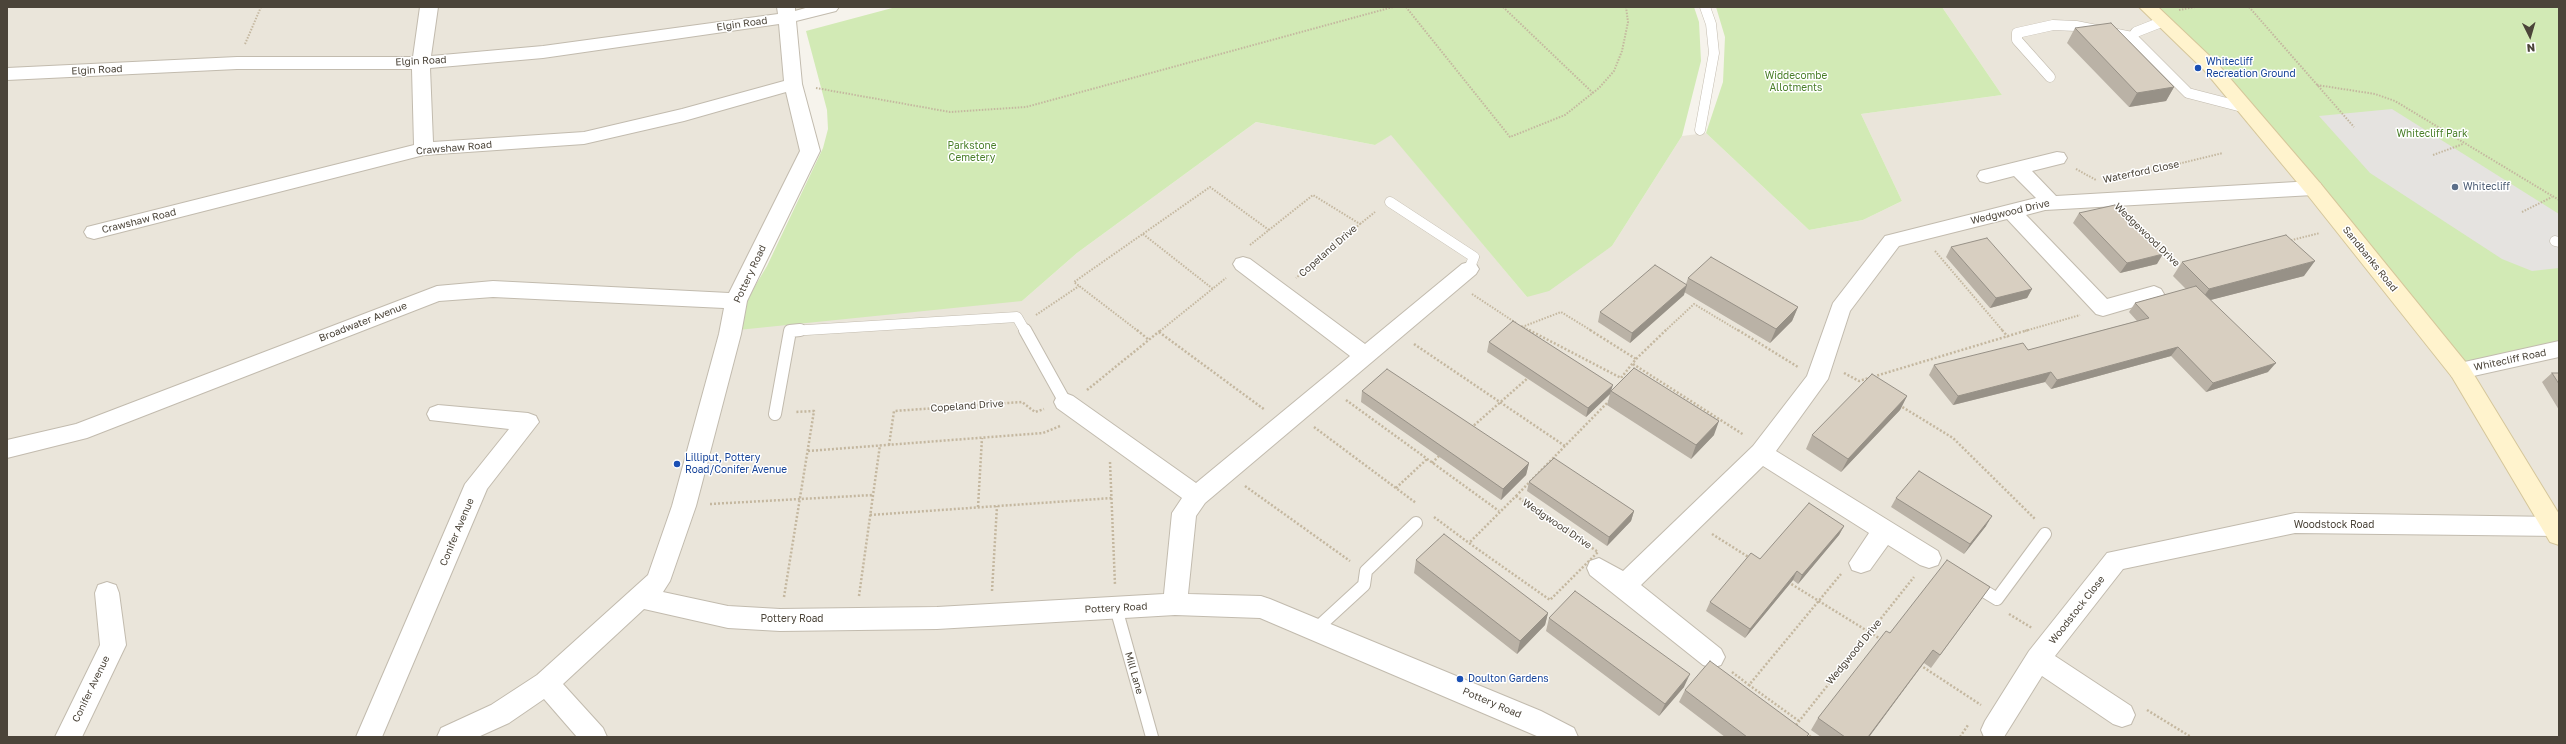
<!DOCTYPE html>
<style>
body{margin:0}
#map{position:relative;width:2566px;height:744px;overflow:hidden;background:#f6f3ec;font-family:"Golos Text",sans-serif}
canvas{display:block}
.frame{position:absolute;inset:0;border:8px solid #4b4439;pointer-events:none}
.north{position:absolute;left:2510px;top:16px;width:40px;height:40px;-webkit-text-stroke:3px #fff;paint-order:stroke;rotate:175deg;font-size:11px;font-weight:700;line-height:16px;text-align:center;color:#4b4439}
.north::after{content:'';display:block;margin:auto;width:14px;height:18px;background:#4b4439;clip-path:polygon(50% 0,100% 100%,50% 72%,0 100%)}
</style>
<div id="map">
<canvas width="2566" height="744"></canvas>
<div class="frame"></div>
<div class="north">N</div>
</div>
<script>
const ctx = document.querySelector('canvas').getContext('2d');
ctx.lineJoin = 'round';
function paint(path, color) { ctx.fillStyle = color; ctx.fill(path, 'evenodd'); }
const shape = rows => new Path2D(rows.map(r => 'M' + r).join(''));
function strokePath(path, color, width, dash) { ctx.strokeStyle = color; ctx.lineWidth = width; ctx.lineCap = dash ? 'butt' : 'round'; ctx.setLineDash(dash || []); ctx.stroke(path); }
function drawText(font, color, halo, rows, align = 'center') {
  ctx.font = font + ' "Golos Text",sans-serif'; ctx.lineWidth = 3; ctx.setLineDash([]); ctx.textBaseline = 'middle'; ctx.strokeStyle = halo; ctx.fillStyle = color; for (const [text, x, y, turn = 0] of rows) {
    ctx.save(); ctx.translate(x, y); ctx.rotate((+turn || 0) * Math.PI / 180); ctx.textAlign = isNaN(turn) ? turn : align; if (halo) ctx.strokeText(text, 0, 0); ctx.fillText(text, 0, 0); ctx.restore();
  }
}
paint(shape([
 [7,7,830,7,787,18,810,151,736,301,1022,301,1077,253,1256,122,1375,145,1391,134,1527,297,1612,246,1682,136,1706,133,1809,230,1863,220,1902,201,1861,114,2002,95,1942,7,2148,7,2559,349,2559,737,7,737]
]), '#eae5da');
paint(shape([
 [896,7,1694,7,1699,22,1701,61,1682,136,1612,246,1549,291,1527,297,1391,135,1375,145,1256,122,1077,253,1022,301,738,330,746,301,767,266,823,148,828,129,827,110,806,31],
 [1716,7,1942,7,2002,95,1861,114,1902,201,1863,220,1809,230,1706,133,1723,82,1725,37],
 [2147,7,2559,7,2559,349,2460,371,2313,188]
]), '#d2eab5');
paint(shape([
 [2392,109,2559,214,2559,268,2532,271,2502,259,2370,173,2319,116]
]), '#e5e3e0');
const serviceFar1 = shape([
 [2164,21,2136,32,2132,37,2188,93,2246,108],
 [2050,77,2017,40,2017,33,2053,25,2076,26,2132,37],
 [1700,130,1714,53,1711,24,1705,7],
 [1390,202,1474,257,1469,269],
 [2555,241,2559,242],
 [790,331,1017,317,1025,331]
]);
const service = shape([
 [1025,330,1065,402],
 [775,414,790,331,800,330],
 [1974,585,1997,599,2045,534],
 [1116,608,1152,737],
 [1315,630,1364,585,1366,571,1416,523]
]);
const minor = shape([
 [420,7,438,7,431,56,543,46,778,14,777,7,795,7,795,11,809,7,839,7,836,11,796,21,802,84,820,151,747,301,741,334,696,506,670,581,663,592,728,606,780,609,937,607,1164,594,1172,513,1182,498,1057,408,1054,402,1057,396,1065,393,1073,396,1196,483,1350,356,1236,269,1233,264,1236,259,1243,257,1250,259,1365,344,1462,264,1469,262,1476,264,1479,269,1476,274,1205,503,1196,516,1188,594,1261,596,1270,599,1541,711,1574,728,1578,737,1539,737,1260,618,1175,615,937,629,780,631,728,628,644,609,563,684,603,728,607,737,577,737,544,699,509,723,478,737,437,737,441,728,491,705,537,675,648,575,672,506,719,334,724,308,493,297,439,301,87,438,7,458,7,440,76,424,437,286,493,281,729,293,800,151,786,92,684,121,584,144,424,155,94,239,87,237,84,232,87,227,414,145,412,69,237,69,7,80,7,68,237,57,413,57,420,7],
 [779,24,784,81,682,109,584,132,433,142,430,68,543,58,779,24],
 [2057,152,2064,153,2067,158,2064,163,2032,171,2056,196,2313,181,2320,183,2323,188,2320,193,2313,195,2045,210,2026,215,2107,299,2154,286,2161,289,2164,294,2161,299,2103,316,2096,314,2007,219,1899,246,1850,311,1828,379,1776,451,1938,551,1941,558,1938,565,1929,568,1920,565,1888,545,1870,570,1861,573,1852,570,1849,563,1869,533,1763,466,1641,585,1721,649,1725,657,1721,665,1712,668,1703,665,1590,575,1587,568,1590,561,1599,558,1623,571,1753,446,1807,376,1833,303,1885,236,2036,198,2014,176,1987,183,1980,181,1977,176,1980,171,2057,152],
 [2559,341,2559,357,2460,379,2452,377,2449,371,2452,365,2460,363,2559,341],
 [438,405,528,413,536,416,539,422,487,489,382,737,356,737,465,484,509,429,430,420,427,414,430,408,438,405],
 [2295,513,2556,517,2559,518,2559,536,2295,533,2123,569,2055,656,2131,706,2135,715,2131,724,2122,727,2113,724,2042,676,2004,737,1984,737,1981,730,1985,721,2029,651,2107,553,2295,513],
 [107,582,116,585,119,593,126,645,82,737,55,737,100,645,95,593,98,585,107,582]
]);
const secondary = shape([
 [2139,7,2158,7,2216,62,2320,183,2468,365,2559,514,2559,545,2550,542,2452,377,2306,193,2204,70,2139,7]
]);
strokePath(serviceFar1, '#c2bbae', 11);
strokePath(service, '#c2bbae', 14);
strokePath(minor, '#c2bbae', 2);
strokePath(secondary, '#d6c79b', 2);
strokePath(shape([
 [1406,7,1510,137,1565,115,1599,88,1614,71,1622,51,1628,22,1626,7],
 [1503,7,1593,93],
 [2249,7,2354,127],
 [2179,10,2195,7],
 [245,44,261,7],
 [2317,85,2375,94,2395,101,2559,200],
 [816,88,950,112,1026,107,1393,7],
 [2433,155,2463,144],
 [2076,169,2096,180],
 [2124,177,2223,153],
 [2522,212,2552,197],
 [2130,219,2181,268],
 [1360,224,1375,212],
 [1143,234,1213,289],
 [2288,241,2320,233],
 [1250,245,1313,195,1360,224,1296,278],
 [1935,251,2003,331],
 [1472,294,1516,323],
 [1036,315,1079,286],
 [1521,326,1531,331],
 [1522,327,1561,312,1592,331],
 [1138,331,1074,282,1210,187,1269,230],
 [1160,331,1226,278],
 [1665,331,1694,304,1739,331],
 [2025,331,2080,315]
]), '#c4b79f', 2, [1.5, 1.5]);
strokePath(shape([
 [1137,330,1149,340],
 [1529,330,1621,378,1636,359,1666,330],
 [1590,330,1636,359],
 [1738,330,1798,367],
 [2002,330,2008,337],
 [1159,332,1265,410],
 [1414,344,1565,446],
 [1633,364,1744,435],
 [1844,373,1859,381,2028,330],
 [1087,390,1161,330],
 [1346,400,1499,511],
 [1899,405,1953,438,2035,519],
 [1314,427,1416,503],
 [1471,428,1529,377],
 [889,445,894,411,1022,402,1035,412,1044,409],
 [808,451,1043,433,1060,426],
 [1110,462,1115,585],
 [1432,463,1440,455],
 [1245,486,1350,561],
 [1396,488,1427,459],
 [1516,496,1598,552,1550,600,1469,543,1516,496],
 [1516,496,1609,401],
 [710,504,873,495],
 [978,507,982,438],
 [870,515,1112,498],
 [1434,517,1469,543],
 [1712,534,1750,558],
 [1788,582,1882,640],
 [992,591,997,506],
 [859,596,880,445],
 [784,597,814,411,795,412],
 [2009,614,2032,628],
 [1920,665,1981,705],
 [1732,672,1749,685],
 [2147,710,2191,737],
 [1799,721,1749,685,1841,574],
 [1796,725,1914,577],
 [1806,733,1811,737],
 [1960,737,1968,725]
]), '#c4b79f', 2.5, [2, 2]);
strokePath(serviceFar1, '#fff', 10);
strokePath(service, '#fff', 12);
paint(minor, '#fff');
paint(secondary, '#fff3cd');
paint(shape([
 [2075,28,2174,87,2166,101,2129,107,2067,43],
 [2079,213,2157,264,2120,273,2073,223],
 [1951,247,2032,289,2027,298,1990,308,1946,257],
 [2182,262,2304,276,2210,300,2268,372,2206,392,2171,356,2051,389,2045,382,1953,405,1929,375,1934,365,2028,350,2137,321,2129,312,2135,303,2186,289,2173,276],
 [1688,278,1798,307,1792,321,1770,343,1684,292,1684,295,1630,343,1598,322,1600,312,1686,284],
 [1489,342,1611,391,1714,435,1691,459,1607,405,1610,394,1586,417,1487,352],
 [2552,373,2559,373,2559,410,2542,382],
 [1362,391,1529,463,1526,475,1501,500,1361,402],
 [1907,396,1900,410,1841,472,1806,449,1812,435],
 [1529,482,1634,511,1631,521,1607,546,1527,491],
 [1896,498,1986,526,1964,554,1891,507],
 [1844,526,1839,535,1798,584,1793,580,1745,638,1706,611,1710,602,1760,559],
 [1416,560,1548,613,1545,625,1517,654,1414,573],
 [1990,587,1931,668,1924,663,1869,737,1821,737,1811,730,1818,718,1890,633],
 [1549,618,1684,687,1659,716,1546,631],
 [1685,690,1807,737,1725,737,1679,702]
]), '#bab2a6');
paint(shape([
 [2174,87,2166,101,2129,107,2137,93],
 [2163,254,2157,264,2120,273,2127,263],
 [2315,261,2304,276,2199,303,2209,289],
 [1687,285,1684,295,1630,343,1632,333],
 [2032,289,2027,298,1990,308,1996,298],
 [1798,307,1792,321,1770,343,1776,329],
 [2178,347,2171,356,2051,389,2057,380],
 [2276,363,2268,372,2206,392,2213,383],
 [2051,372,2045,382,1953,405,1958,396],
 [1613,385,1610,394,1586,417,1588,408],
 [1907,396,1900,410,1841,472,1848,459],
 [1719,421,1714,435,1691,459,1696,445],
 [1529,463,1526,475,1501,500,1503,489],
 [1634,511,1631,521,1607,546,1609,537],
 [1992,516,1986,526,1964,554,1970,544],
 [1844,526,1839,535,1798,584,1802,575],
 [1797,571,1793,580,1745,638,1750,629],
 [1548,613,1545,625,1517,654,1520,641],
 [1933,650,1869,737,1868,737],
 [1690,674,1684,687,1659,716,1665,704]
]), '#979187');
const building = shape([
 [2111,23,2174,87,2137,93,2075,28,2111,23],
 [2115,205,2163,254,2127,263,2079,213,2115,205],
 [2286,235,2315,261,2209,289,2182,262,2286,235],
 [1987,238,2032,289,1996,298,1951,247,1987,238],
 [1711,257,1798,307,1776,329,1688,278,1711,257],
 [1655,265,1687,285,1632,333,1600,312,1655,265],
 [2196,286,2276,363,2213,383,2178,347,2057,380,2051,372,1958,396,1934,365,2023,343,2028,350,2149,318,2135,303,2196,286],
 [1513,321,1613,385,1588,408,1489,342,1513,321],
 [1634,368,1719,421,1696,445,1611,391,1634,368],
 [1387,369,1529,463,1503,489,1362,391,1387,369],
 [2552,373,2559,373,2559,384,2552,373],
 [1872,374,1907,396,1848,459,1812,435,1872,374],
 [1554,458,1634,511,1609,537,1529,482,1554,458],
 [1919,471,1992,516,1970,544,1896,498,1919,471],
 [1809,503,1844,526,1802,575,1797,571,1750,629,1710,602,1751,553,1760,559,1809,503],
 [1444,534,1548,613,1520,641,1416,560,1444,534],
 [1947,560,1990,587,1940,655,1933,650,1868,737,1845,737,1818,718,1886,631,1890,633,1947,560],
 [1575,591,1690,674,1665,704,1549,618,1575,591],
 [1710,661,1809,734,1806,737,1747,737,1685,690,1710,661]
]);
paint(building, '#d8cfc1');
strokePath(building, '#979187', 1);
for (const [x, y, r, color] of [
 [2198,68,4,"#1a4fb4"],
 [2455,187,4,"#5c6f8a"],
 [677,464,4,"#1a4fb4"],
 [1460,679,4,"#1a4fb4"]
]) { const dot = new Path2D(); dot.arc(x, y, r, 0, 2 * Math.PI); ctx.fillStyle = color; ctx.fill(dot); strokePath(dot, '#fff', 1.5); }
drawText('10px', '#4b4439', '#fff', [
 ["Elgin Road",742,24,-8],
 ["Elgin Road",421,61,-3],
 ["Elgin Road",97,70,-3],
 ["Crawshaw Road",454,148,-5],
 ["Waterford Close",2141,172,-12],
 ["Wedgwood Drive",2010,212,-13],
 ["Crawshaw Road",139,221,-14],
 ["Wedgewood Drive",2147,235,44],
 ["Copeland Drive",1328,251,-41],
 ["Sandbanks Road",2370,259,51],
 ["Pottery Road",750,274,-65],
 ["Broadwater Avenue",363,322,-21],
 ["Whitecliff Road",2510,360,-12],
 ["Copeland Drive",967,406,-4],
 ["Wedgwood Drive",1557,524,34],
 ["Woodstock Road",2334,525],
 ["Conifer Avenue",457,532,-67],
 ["Pottery Road",1116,608,-3],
 ["Woodstock Close",2077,610,-52],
 ["Pottery Road",792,619],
 ["Wedgwood Drive",1854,652,-51],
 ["Mill Lane",1134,673,74],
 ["Conifer Avenue",91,689,-64],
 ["Pottery Road",1492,703,23]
]);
drawText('10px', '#164399', '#fff', [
 ["Whitecliff",2206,62],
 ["Recreation Ground",2206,74],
 ["Lilliput, Pottery",685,458],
 ["Road/Conifer Avenue",685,470],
 ["Doulton Gardens",1468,679]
], 'left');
drawText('10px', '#4a7f2a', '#fff', [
 ["Widdecombe",1796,76],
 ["Allotments",1796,88],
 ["Whitecliff Park",2432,134],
 ["Parkstone",972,146],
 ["Cemetery",972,158]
]);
drawText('10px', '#4e5e75', '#fff', [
 ["Whitecliff",2463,187]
], 'left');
</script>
